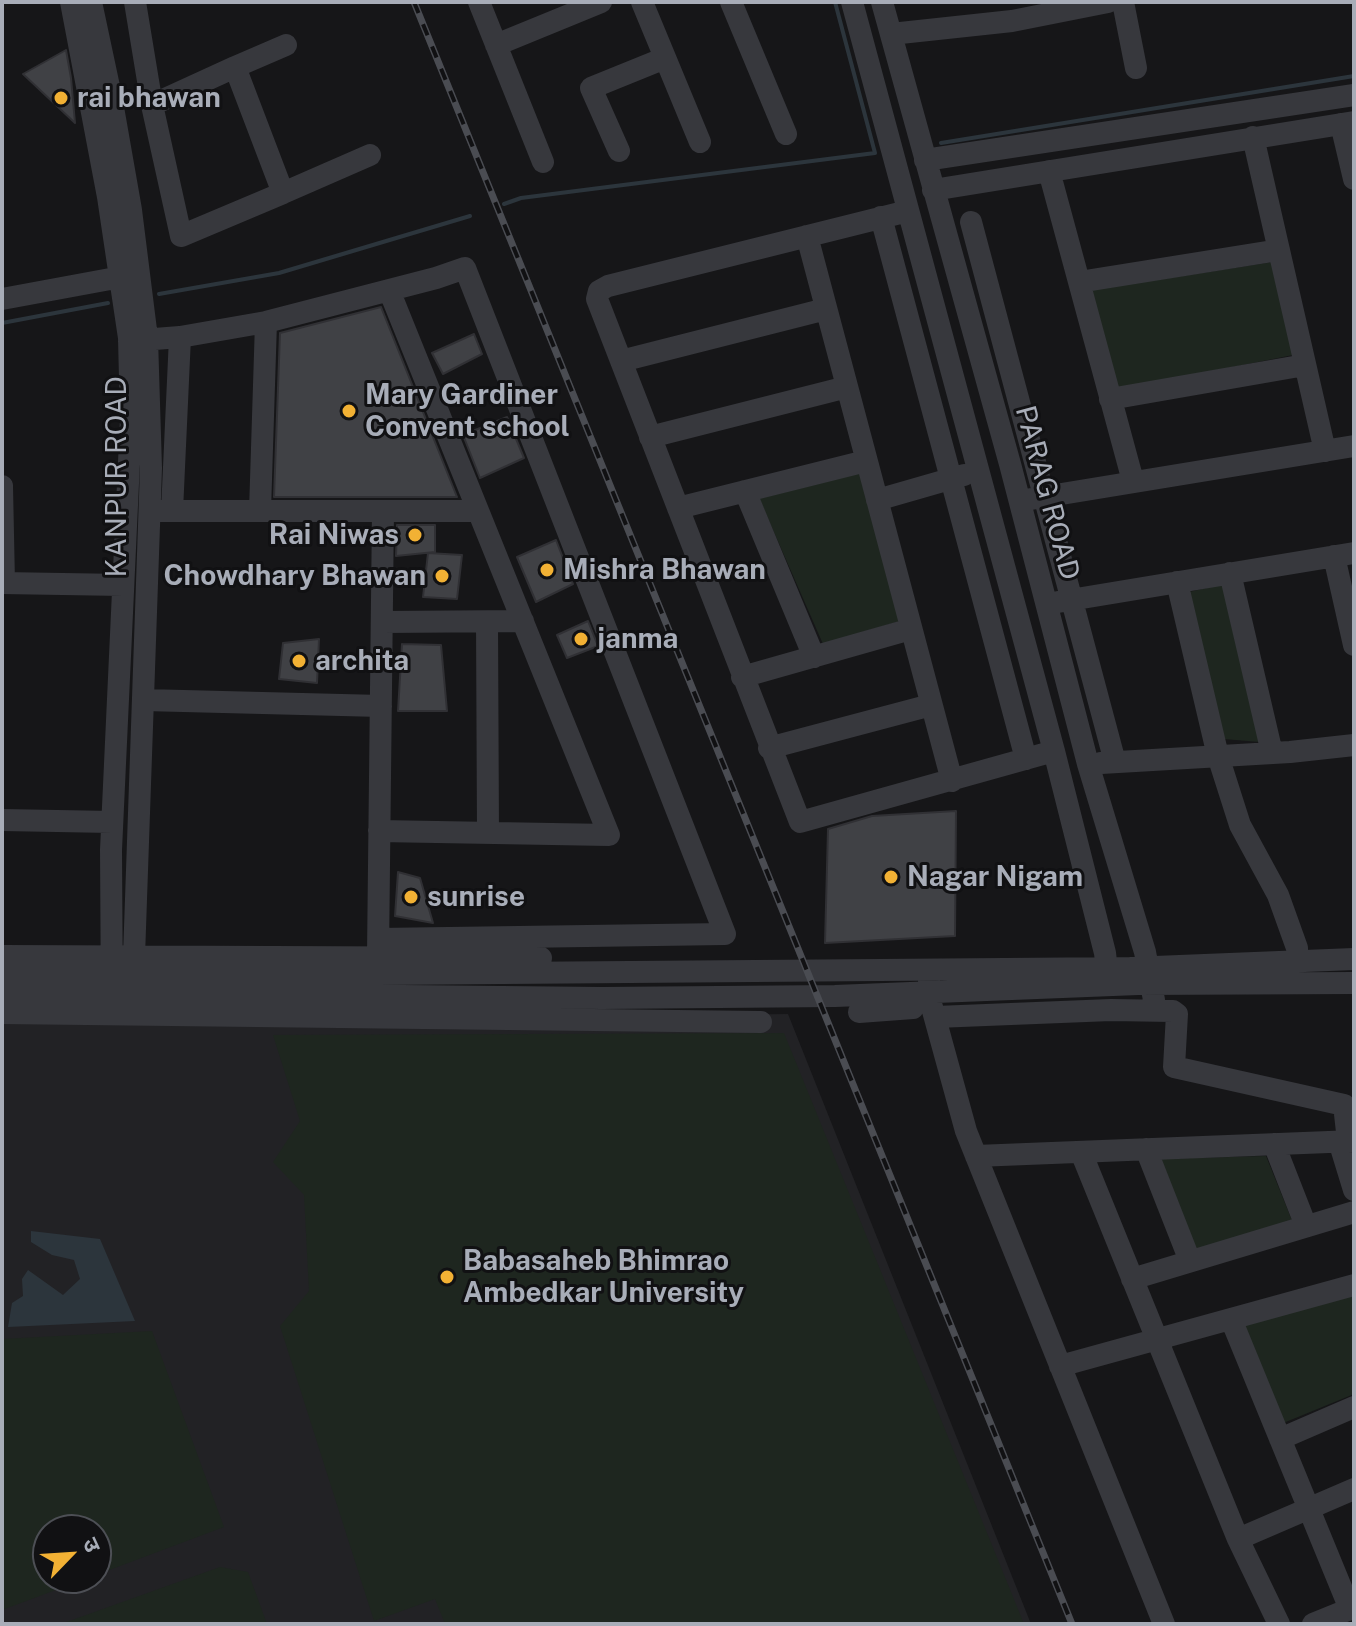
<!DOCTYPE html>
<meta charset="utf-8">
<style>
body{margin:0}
#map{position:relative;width:1356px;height:1626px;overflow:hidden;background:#161618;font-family:"Public Sans","Noto Sans Devanagari",sans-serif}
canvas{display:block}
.frame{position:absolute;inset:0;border:4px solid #a8adb8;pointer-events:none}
.north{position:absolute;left:32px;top:1514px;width:80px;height:80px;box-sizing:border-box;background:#111113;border:2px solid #4d4f55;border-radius:50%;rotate:65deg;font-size:22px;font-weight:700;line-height:32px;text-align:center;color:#a8adb8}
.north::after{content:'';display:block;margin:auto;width:28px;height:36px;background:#f2b134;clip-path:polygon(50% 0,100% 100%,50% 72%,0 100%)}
</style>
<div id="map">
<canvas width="1356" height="1626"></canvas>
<div class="frame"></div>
<div class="north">उ</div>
</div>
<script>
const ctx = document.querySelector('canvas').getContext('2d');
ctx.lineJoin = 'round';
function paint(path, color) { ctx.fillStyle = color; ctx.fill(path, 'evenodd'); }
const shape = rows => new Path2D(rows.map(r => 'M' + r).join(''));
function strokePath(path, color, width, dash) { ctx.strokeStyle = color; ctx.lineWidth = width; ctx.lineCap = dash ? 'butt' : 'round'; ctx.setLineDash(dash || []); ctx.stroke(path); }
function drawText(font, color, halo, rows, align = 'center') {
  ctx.font = font + ' "Public Sans",sans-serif'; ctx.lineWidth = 6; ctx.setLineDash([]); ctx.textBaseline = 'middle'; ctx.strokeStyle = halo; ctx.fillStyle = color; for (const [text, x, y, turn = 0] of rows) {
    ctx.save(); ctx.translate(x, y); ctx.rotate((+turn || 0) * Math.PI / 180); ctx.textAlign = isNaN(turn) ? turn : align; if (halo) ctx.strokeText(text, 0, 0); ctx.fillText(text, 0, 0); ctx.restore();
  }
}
paint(shape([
 [788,1014,1031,1624,2,1624,2,1022,101,1023],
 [48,1530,96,1530,96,1578,48,1578]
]), '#222225');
paint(shape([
 [1273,262,1293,355,1118,390,1091,290],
 [862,471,900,621,823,644,759,498],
 [1224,584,1259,742,1224,739,1189,592],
 [784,1033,1024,1624,445,1624,435,1599,374,1621,280,1326,309,1291,304,1195,273,1162,300,1121,273,1035],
 [1266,1156,1293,1223,1194,1252,1155,1159],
 [1354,1292,1354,1394,1276,1426,1234,1324],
 [152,1331,224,1527,96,1575,96,1530,48,1530,48,1578,88,1578,2,1610,2,1339],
 [220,1567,248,1572,267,1624,61,1624]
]), '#1e261f');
paint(shape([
 [31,1231,100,1239,135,1321,8,1327,12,1303,23,1296,22,1279,28,1270,63,1295,80,1279,74,1260,52,1255,31,1242]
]), '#2c353c');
strokePath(shape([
 [941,143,1354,76],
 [504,204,521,198,875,153,835,2],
 [159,294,279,273,470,216],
 [2,323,108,303]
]), '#2c353c', 4);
const building = shape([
 [66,50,71,78,75,123,23,74,66,50],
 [381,307,457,497,274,497,280,333,381,307],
 [474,334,482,354,443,374,432,353,474,334],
 [507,417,524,458,480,478,463,435,507,417],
 [397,525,435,525,435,552,396,556,397,525],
 [556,540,573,584,536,602,517,557,556,540],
 [428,553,462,555,457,599,423,597,428,553],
 [588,621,598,646,567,658,557,635,588,621],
 [319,639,317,683,279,679,283,643,319,639],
 [402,644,441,645,447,711,398,711,402,644],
 [956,811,955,936,825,943,828,829,872,816,956,811],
 [398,872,420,878,433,923,395,916,398,872]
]);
paint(building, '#404145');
strokePath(building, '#303034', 2);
strokePath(shape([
 [71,2,108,197,129,338,131,419,111,850,112,1013],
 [91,2,111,96,131,210,147,338,151,468,132,1014],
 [135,2,152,105,181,236,283,193,235,67,286,45],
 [479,2,543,162],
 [642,2,700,142],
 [731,2,786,134],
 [852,2,1054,751,1105,953,1108,979],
 [882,2,1010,464,1088,764,1145,952,1154,1000],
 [1123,2,1136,68],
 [891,34,1012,21,1108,2],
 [496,45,601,2],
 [152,105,235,67],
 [1341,124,1354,179],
 [1253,137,1325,451],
 [619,151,591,88,665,58],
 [925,160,1354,95],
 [1049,171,1133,481],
 [933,190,1354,122],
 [283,193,370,155],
 [908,211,608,286,599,291,597,299,800,822,1054,751],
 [881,217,1026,759],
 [971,222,1115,762],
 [807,236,952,781],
 [1079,282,1279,250],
 [2,299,121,277],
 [129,341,180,337,266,322,436,278,465,268,725,934,379,939],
 [621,361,826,309],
 [1110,399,1305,365],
 [650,437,847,387],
 [2,486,4,583],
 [745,491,814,657],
 [1031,499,1354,446],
 [877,500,964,475],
 [678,508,866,461],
 [150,511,478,511],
 [172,511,180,337],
 [260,511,266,322],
 [1334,556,1354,645],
 [1230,573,1272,753],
 [1177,582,1218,756,1240,825,1278,895,1297,948],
 [2,583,123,585],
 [1058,602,1354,553],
 [382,622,523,621],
 [487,622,488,833],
 [742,677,911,629],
 [144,700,381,706],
 [769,748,931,705],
 [1101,763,1290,752,1354,745],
 [2,820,112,822],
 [379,831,609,835,389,290],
 [378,954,383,511],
 [2,956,541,958],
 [2,974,379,974,1130,968,1354,959],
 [929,980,930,1000,966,1131,1164,1624],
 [2,992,602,998,835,996,1138,984,1354,983],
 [859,1012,913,1008],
 [2,1013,761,1022],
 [936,1017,1111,1010,1173,1011,1177,1014,1174,1067,1344,1105,1348,1141],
 [1339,1141,1354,1190],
 [1274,1144,1306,1226],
 [1146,1149,1190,1261],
 [1081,1152,1238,1539,1279,1624],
 [976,1156,1354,1141],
 [1132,1279,1354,1212],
 [1231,1319,1350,1609,1354,1607],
 [1060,1366,1354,1285],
 [1280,1439,1354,1407],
 [1238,1539,1354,1489],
 [1313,1624,1350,1609]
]), '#37383d', 22);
const rail = shape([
 [414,2,1072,1624]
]);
strokePath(rail, '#4a4c52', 7);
strokePath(rail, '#111113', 4, [12]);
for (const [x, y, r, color] of [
 [61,98,8,"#f2b134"],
 [349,411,8,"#f2b134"],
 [415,535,8,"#f2b134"],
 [547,570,8,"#f2b134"],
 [442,576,8,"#f2b134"],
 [581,639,8,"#f2b134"],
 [299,661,8,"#f2b134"],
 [891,877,8,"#f2b134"],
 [411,897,8,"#f2b134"],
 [447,1277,8,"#f2b134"]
]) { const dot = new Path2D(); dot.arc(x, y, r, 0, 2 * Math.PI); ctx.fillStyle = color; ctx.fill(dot); strokePath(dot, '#111113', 3); }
drawText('bold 28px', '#a8adb8', '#111113', [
 ["rai bhawan",77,98],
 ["Mary Gardiner",365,395],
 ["Convent school",365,427],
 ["Rai Niwas",399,535,"right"],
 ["Mishra Bhawan",563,570],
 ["Chowdhary Bhawan",426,576,"right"],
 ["janma",597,639],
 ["archita",315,661],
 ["Nagar Nigam",907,877],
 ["sunrise",427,897],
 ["Babasaheb Bhimrao",463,1261],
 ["Ambedkar University",463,1293]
], 'left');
drawText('28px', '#a8adb8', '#111113', [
 ["KANPUR ROAD",117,477,-90],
 ["PARAG ROAD",1047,493,75]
]);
</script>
